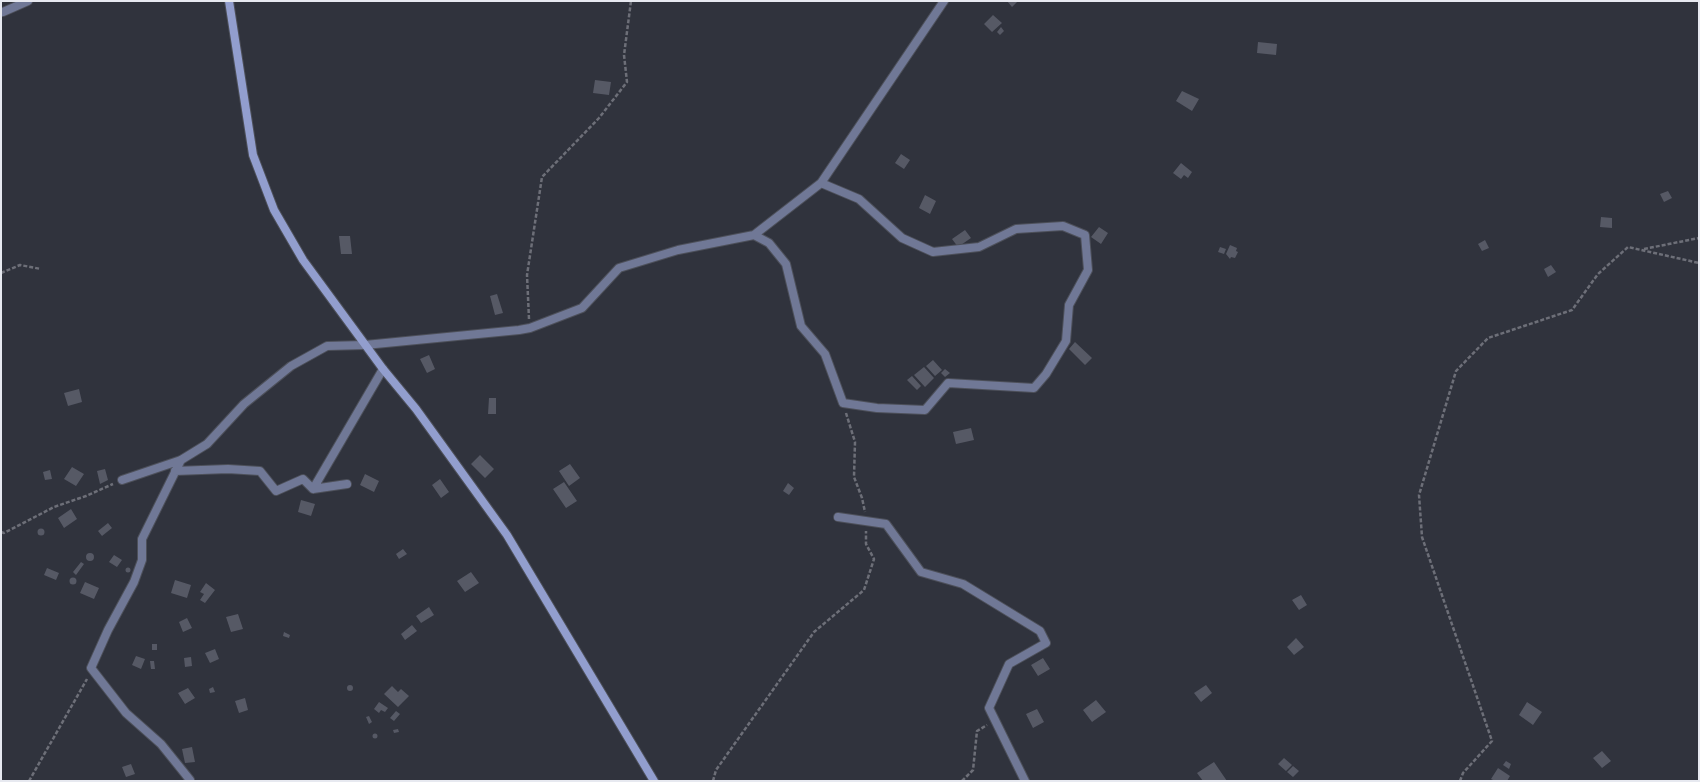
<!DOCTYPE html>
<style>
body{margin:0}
#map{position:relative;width:1700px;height:782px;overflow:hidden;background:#30333d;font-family:Raleway,sans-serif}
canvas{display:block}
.frame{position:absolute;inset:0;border:2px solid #e7e9f0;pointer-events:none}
</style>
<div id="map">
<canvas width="1700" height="782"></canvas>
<div class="frame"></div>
</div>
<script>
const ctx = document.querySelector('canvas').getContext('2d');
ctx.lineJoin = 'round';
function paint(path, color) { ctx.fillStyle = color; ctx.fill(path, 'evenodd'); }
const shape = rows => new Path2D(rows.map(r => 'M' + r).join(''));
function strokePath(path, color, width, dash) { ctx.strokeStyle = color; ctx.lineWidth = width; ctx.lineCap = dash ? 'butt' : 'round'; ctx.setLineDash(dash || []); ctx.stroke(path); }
paint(shape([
 [1007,1,1018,1,1012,7],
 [993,15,1002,23,992,32,984,24],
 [1001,27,1004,31,1000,35,997,32],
 [1258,42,1277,44,1276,55,1257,53],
 [595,80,611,82,609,95,593,93],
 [1182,91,1199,99,1192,111,1176,101],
 [901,154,910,160,904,169,895,163],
 [1181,163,1192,172,1188,178,1184,175,1181,179,1173,173],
 [1668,191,1672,198,1664,202,1660,194],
 [925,195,936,201,930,214,919,208],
 [1601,217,1612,218,1612,228,1600,227],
 [1099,227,1108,233,1101,244,1091,237],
 [965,230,971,238,958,247,952,239],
 [339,236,350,236,352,254,341,254],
 [1485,240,1489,248,1482,251,1478,244],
 [1230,245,1237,248,1236,251,1238,252,1235,258,1231,257,1230,259,1226,254],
 [1220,247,1226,249,1224,254,1218,252],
 [1551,265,1556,272,1548,277,1544,269],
 [497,294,503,313,495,315,490,296],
 [1075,342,1092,358,1085,365,1069,349],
 [429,355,435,369,427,373,420,359],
 [933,360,942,370,935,376,926,366],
 [924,367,934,378,925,387,914,375],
 [945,369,950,373,945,377,941,373],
 [912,376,921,386,917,390,907,380],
 [79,389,82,402,68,406,64,393],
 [489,398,496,398,496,414,488,414],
 [971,428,974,440,956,444,953,432],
 [480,455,494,469,485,478,471,464],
 [570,464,580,478,569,486,559,471],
 [72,467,84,474,76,486,64,479],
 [105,469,108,480,100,484,97,471],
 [50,470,52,479,45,480,43,472],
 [365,474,379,481,374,492,360,485],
 [440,479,449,492,441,498,432,485],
 [564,482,577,501,566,508,553,489],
 [788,483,794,488,789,495,783,491],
 [301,500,315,504,311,516,298,512],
 [71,509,77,519,64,528,58,518],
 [108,523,112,528,102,536,98,531],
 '37.5 532a3.5 3.5 0 1 1 7 0a3.5 3.5 0 1 1-7 0Z',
 [403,549,407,554,399,559,396,554],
 '86 557a4 4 0 1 1 8 0a4 4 0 1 1-8 0Z',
 [114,555,122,560,117,567,109,562],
 [81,562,84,564,76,575,73,572],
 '125.5 570a2.5 2.5 0 1 1 5 0a2.5 2.5 0 1 1-5 0Z',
 [47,568,59,573,56,580,44,575],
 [471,572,479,583,465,592,457,581],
 '69.5 581a3.5 3.5 0 1 1 7 0a3.5 3.5 0 1 1-7 0Z',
 [175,580,191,585,187,598,171,593],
 [85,582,99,588,94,599,80,593],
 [206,583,215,590,205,603,200,600,204,594,200,592],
 [1301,595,1307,605,1299,610,1292,600],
 [429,607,434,615,421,623,416,616],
 [238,614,243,629,231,632,226,617],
 [187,618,192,628,183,632,179,622],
 [412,625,417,631,405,640,401,634],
 [284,632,290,635,289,638,283,636],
 [1296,638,1304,647,1294,655,1287,647],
 [152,644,157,644,157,650,152,650],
 [215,649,219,659,210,663,205,653],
 [136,656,145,659,141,669,132,665],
 [191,657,192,666,185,667,184,658],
 [1043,658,1050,669,1038,676,1031,665],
 [150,661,154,661,155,669,151,669],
 [1206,685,1212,693,1201,702,1194,693],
 '347 688a3 3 0 1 1 6 0a3 3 0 1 1-6 0Z',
 [392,686,398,692,401,689,409,696,398,707,384,694],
 [213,687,215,692,210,693,209,689],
 [188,688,195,698,185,704,178,693],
 [245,698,248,710,239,713,235,701],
 [1096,700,1106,712,1092,722,1083,710],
 [379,702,388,708,385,712,381,710,379,713,374,709],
 [1527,702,1542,712,1533,725,1519,715],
 [1037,709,1044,722,1033,728,1026,714],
 [396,711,400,714,394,721,390,718],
 [369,716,372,722,369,724,366,717],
 [398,729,399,732,394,733,393,730],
 '372.5 736a2.5 2.5 0 1 1 5 0a2.5 2.5 0 1 1-5 0Z',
 [192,747,195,762,185,763,182,749],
 [1602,751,1611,761,1602,768,1593,758],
 [1284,758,1292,765,1286,771,1278,764],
 [1506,761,1511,764,1509,769,1503,765],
 [1214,762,1227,781,1203,781,1197,773],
 [131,764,135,774,126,777,122,767],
 [1293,766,1299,771,1293,777,1287,772],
 [1498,768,1510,776,1507,781,1495,781,1491,779]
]), '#565965');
const street = shape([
 [3,12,28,1],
 [754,235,769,243,786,264,801,326,825,354,843,403,877,408,925,410,948,383,1034,388,1046,374,1066,341,1069,305,1088,270,1085,235,1063,226,1016,229,979,247,933,252,902,238,859,199,821,183],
 [181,460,142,539,142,560,134,582,108,630,91,668,126,713,161,744,190,780],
 [175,471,228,469,260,471,276,491,303,479,313,489,347,484],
 [122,480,181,460,207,444,244,404,291,366,327,346,365,345,519,330,530,328,582,308,619,268,678,250,754,235,821,183,944,1],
 [313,489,383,369],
 [838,517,886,524,921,572,963,584,1040,631,1046,643,1009,664,989,708,1025,781]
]);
const secondary = shape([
 [229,1,253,155,274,210,303,260,383,369,416,409,507,535,654,781]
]);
strokePath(street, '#4d505a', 10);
strokePath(secondary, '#4d505a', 10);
strokePath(shape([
 [1644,249,1699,238],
 [1,273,20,265,41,269],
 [529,319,527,275,542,177,599,118,627,82,624,55,631,1],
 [846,413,855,442,854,477,862,498,865,512],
 [1,532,4,533,54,507,86,496,113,484],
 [29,781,87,679],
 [713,781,716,770,814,632,864,590,874,559,866,544,866,531],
 [962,781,973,770,977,731,987,725],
 [1460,781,1463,773,1492,741,1422,537,1419,495,1456,371,1488,338,1572,310,1598,274,1628,247,1699,263]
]), '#6d6f78', 2.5, [4, 2]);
strokePath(street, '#707896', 8);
strokePath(secondary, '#929ece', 8);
</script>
